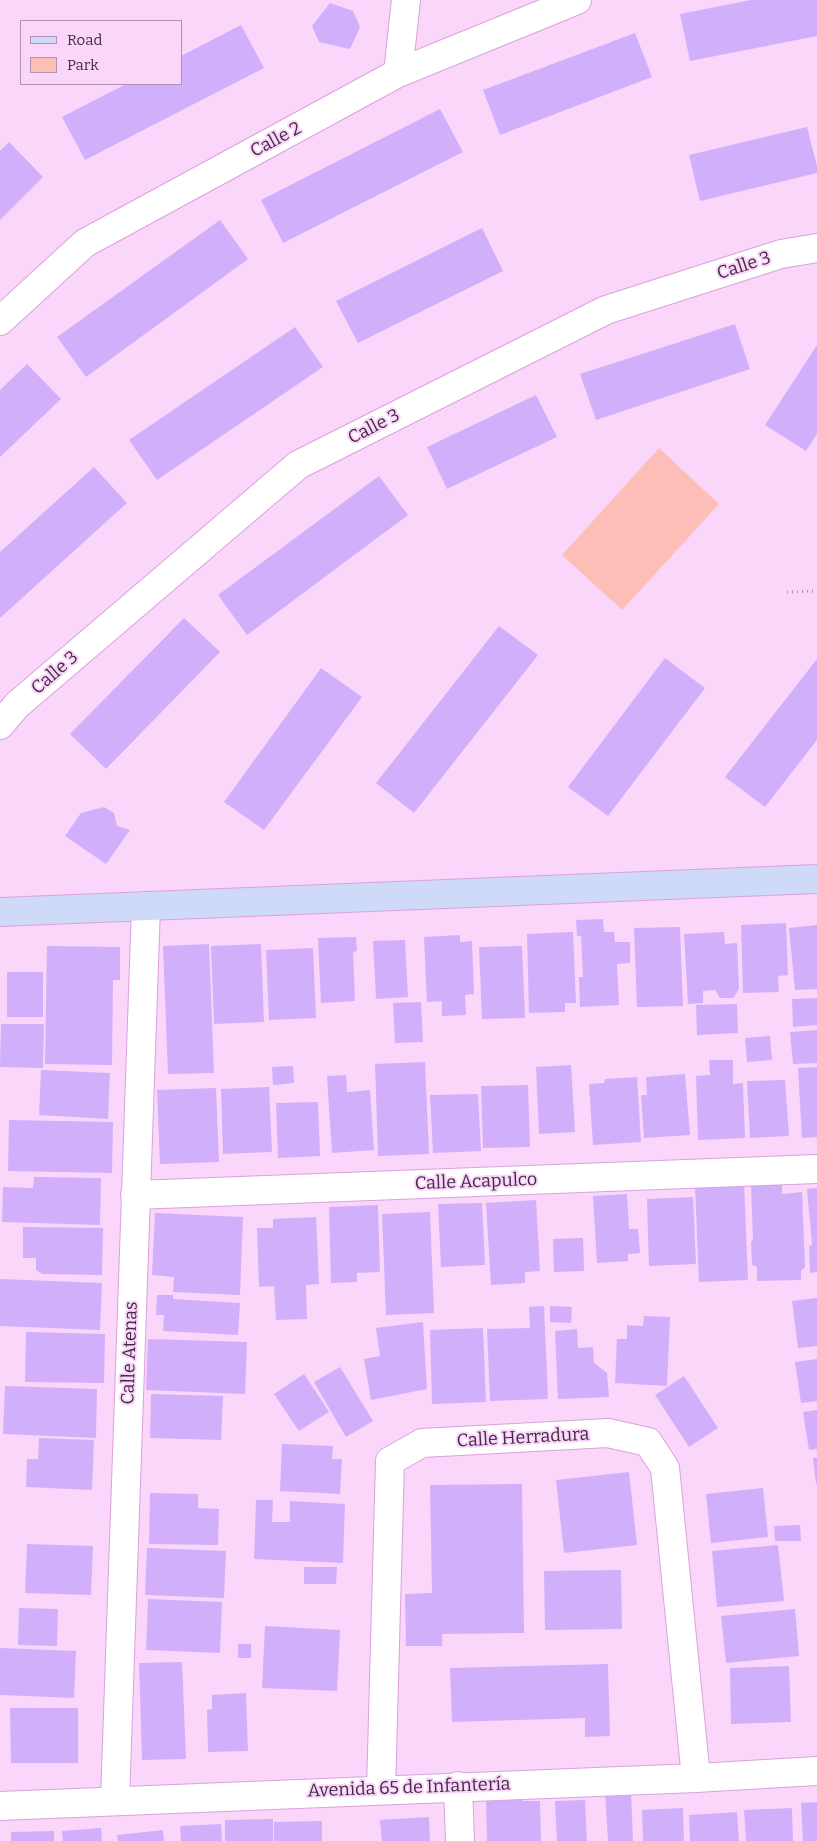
<!DOCTYPE html>
<meta charset="utf-8">
<style>
body{margin:0}
#map{position:relative;width:817px;height:1841px;overflow:hidden;background:#fbd6fb;font-family:Bitter,serif}
canvas{display:block}
.legend{position:absolute;left:20px;top:20px;width:162px;height:65px;box-sizing:border-box;background:#fbd6fb;border:1px solid #b192b1;margin:0;padding:6px 9px;list-style:none;font-size:15px;color:#432b43}
.legend li{display:flex;align-items:center;gap:10px;height:25px}
.legend b{width:25px;border:1px solid #b192b1}
</style>
<div id="map">
<canvas width="817" height="1841"></canvas>
<ul class="legend">
<li><b style="height:6px;background:#cedaf7"></b>Road</li>
<li><b style="height:14px;background:#fcbeb7"></b>Park</li>
</ul>
</div>
<script>
const ctx = document.querySelector('canvas').getContext('2d');
ctx.lineJoin = 'round';
function paint(path, color) { ctx.fillStyle = color; ctx.fill(path, 'evenodd'); }
const shape = rows => new Path2D(rows.map(r => 'M' + r).join(''));
function strokePath(path, color, width, dash) { ctx.strokeStyle = color; ctx.lineWidth = width; ctx.lineCap = dash ? 'butt' : 'round'; ctx.setLineDash(dash || []); ctx.stroke(path); }
function drawText(font, color, halo, rows, align = 'center') {
  ctx.font = font + ' Bitter,serif'; ctx.lineWidth = 4; ctx.setLineDash([]); ctx.textBaseline = 'middle'; ctx.strokeStyle = halo; ctx.fillStyle = color; for (const [text, x, y, turn = 0] of rows) {
    ctx.save(); ctx.translate(x, y); ctx.rotate((+turn || 0) * Math.PI / 180); ctx.textAlign = isNaN(turn) ? turn : align; if (halo) ctx.strokeText(text, 0, 0); ctx.fillText(text, 0, 0); ctx.restore();
  }
}
paint(shape([
 [659,448,719,504,622,610,562,555]
]), '#fcbeb7');
paint(shape([
 [751,0,817,0,817,36,690,61,680,14],
 [330,3,353,11,360,27,350,49,319,42,312,26],
 [241,25,264,68,85,160,62,117,126,84,181,84,181,56],
 [635,33,652,77,500,135,483,90],
 [440,109,463,152,283,243,261,200],
 [807,127,817,166,817,173,700,201,689,155],
 [9,142,43,177,0,220,0,151],
 [220,220,248,259,86,377,57,337],
 [482,228,503,271,358,343,336,301],
 [735,324,750,369,596,420,580,374],
 [295,327,323,367,157,480,129,440],
 [817,345,817,434,806,451,765,425],
 [27,364,61,399,0,457,0,390],
 [536,395,557,437,447,489,427,447],
 [94,467,127,503,0,618,0,552],
 [379,476,408,515,247,635,218,595],
 [184,618,220,652,106,769,70,734],
 [499,626,538,655,414,813,376,783],
 [665,658,705,688,608,816,568,787],
 [817,659,817,740,765,807,725,777],
 [321,668,362,697,264,830,224,802],
 [104,807,114,813,117,826,130,830,106,864,65,836,81,813],
 [603,919,604,932,614,932,615,942,630,942,630,963,617,964,619,1005,580,1007,579,977,583,977,581,936,577,936,576,920],
 [786,923,788,975,778,976,779,992,743,993,741,925],
 [817,925,817,989,795,990,789,928],
 [680,927,683,1006,637,1007,634,928],
 [573,932,576,1003,565,1003,565,1012,529,1013,527,934],
 [724,932,725,944,737,943,739,989,733,998,720,998,715,990,703,991,703,1003,688,1004,684,934],
 [460,935,460,942,472,941,474,994,465,995,466,1015,442,1016,442,1001,427,1002,424,937],
 [356,937,357,951,353,952,355,1001,321,1003,318,938],
 [405,940,408,997,376,999,373,941],
 [209,944,214,1073,168,1074,163,946],
 [261,944,264,1022,214,1024,211,946],
 [47,946,120,947,120,980,113,980,112,1065,45,1064],
 [522,946,525,1018,482,1019,479,947],
 [313,948,316,1018,269,1020,266,950],
 [7,972,43,972,43,1017,7,1017],
 [817,998,817,1025,793,1027,792,999],
 [421,1002,423,1042,395,1043,393,1003],
 [737,1004,738,1033,697,1035,696,1005],
 [1,1024,44,1024,43,1068,0,1067],
 [817,1030,817,1063,793,1064,790,1032],
 [770,1036,772,1060,747,1062,745,1038],
 [709,1060,733,1060,733,1084,743,1083,745,1138,698,1140,696,1076,710,1075],
 [425,1062,429,1154,378,1156,375,1064],
 [571,1065,575,1132,539,1134,536,1067],
 [293,1066,294,1083,273,1085,272,1067],
 [817,1067,817,1137,802,1138,798,1068],
 [41,1070,110,1073,108,1119,39,1115],
 [685,1074,690,1135,644,1138,641,1095,647,1095,646,1077],
 [346,1075,347,1092,370,1090,374,1150,332,1153,327,1076],
 [637,1077,641,1142,593,1145,589,1084,604,1083,605,1079],
 [785,1080,789,1136,750,1138,747,1081],
 [528,1085,530,1147,483,1148,481,1086],
 [269,1087,272,1152,223,1154,221,1089],
 [216,1088,219,1162,160,1164,157,1090],
 [478,1094,481,1151,433,1153,430,1095],
 [318,1102,320,1156,278,1158,276,1103],
 [9,1120,113,1122,112,1173,8,1171],
 [34,1177,101,1178,100,1225,2,1222,3,1187,33,1188],
 [744,1183,748,1280,699,1282,695,1186],
 [782,1184,782,1194,802,1192,805,1267,801,1271,801,1280,757,1281,757,1267,752,1265,751,1242,753,1239,751,1186],
 [817,1188,817,1272,810,1273,809,1246,812,1245,807,1189],
 [627,1194,629,1229,638,1229,640,1253,628,1254,628,1261,597,1263,593,1196],
 [693,1197,696,1264,649,1266,647,1199],
 [536,1200,540,1271,525,1272,525,1283,491,1285,486,1203],
 [482,1203,485,1265,441,1267,438,1204],
 [378,1205,380,1272,357,1273,357,1282,331,1283,329,1207],
 [430,1212,434,1313,386,1315,382,1214],
 [155,1213,243,1217,240,1295,173,1292,174,1277,152,1275],
 [316,1217,319,1284,306,1285,307,1319,276,1320,274,1286,259,1287,257,1228,273,1228,273,1219],
 [23,1227,103,1228,102,1275,42,1274,36,1270,36,1258,23,1258],
 [583,1238,584,1271,554,1272,553,1239],
 [0,1279,102,1283,100,1330,0,1326],
 [157,1295,173,1295,173,1299,240,1303,238,1335,163,1331,164,1315,156,1315],
 [817,1298,817,1346,798,1348,792,1301],
 [544,1306,548,1399,490,1401,487,1329,530,1328,529,1307],
 [550,1306,572,1307,571,1323,550,1322],
 [644,1316,670,1317,667,1386,615,1383,617,1339,627,1339,627,1325,643,1326],
 [423,1322,427,1389,371,1400,364,1359,380,1356,376,1328],
 [483,1328,486,1402,432,1404,430,1330],
 [577,1329,578,1348,593,1347,594,1363,607,1373,609,1397,558,1399,555,1331],
 [26,1332,105,1334,104,1383,25,1382],
 [148,1339,247,1342,245,1394,146,1390],
 [817,1359,817,1401,801,1403,795,1362],
 [340,1367,373,1421,346,1437,314,1382],
 [304,1374,329,1412,299,1431,274,1394],
 [684,1376,718,1428,689,1447,655,1395],
 [5,1386,97,1389,96,1438,3,1434],
 [151,1394,223,1396,221,1440,150,1438],
 [817,1410,817,1449,809,1450,803,1412],
 [39,1438,94,1440,92,1490,26,1487,27,1459,38,1459],
 [282,1444,333,1446,332,1459,342,1459,340,1494,280,1491],
 [813,1458,817,1458,817,1484,816,1484],
 [629,1472,637,1545,564,1553,556,1480],
 [522,1484,524,1633,442,1634,442,1646,406,1646,405,1594,432,1593,430,1485],
 [763,1488,768,1537,711,1543,706,1494],
 [150,1493,198,1494,198,1508,219,1509,218,1545,149,1544],
 [256,1500,273,1500,272,1522,290,1522,290,1501,345,1504,343,1563,254,1559],
 [800,1525,801,1541,775,1541,774,1526],
 [27,1544,93,1546,91,1595,25,1593],
 [778,1545,784,1601,717,1607,712,1551],
 [147,1548,226,1551,224,1598,145,1595],
 [304,1567,337,1567,336,1584,304,1584],
 [621,1570,622,1629,545,1630,544,1571],
 [148,1599,222,1602,220,1653,146,1650],
 [19,1608,58,1609,57,1646,18,1645],
 [795,1609,799,1656,726,1663,721,1616],
 [265,1626,340,1630,337,1691,262,1688],
 [238,1644,251,1644,251,1658,238,1658],
 [0,1648,76,1651,74,1698,0,1695],
 [182,1662,186,1759,142,1760,139,1663],
 [608,1664,610,1736,585,1737,585,1718,452,1722,450,1668],
 [789,1666,791,1722,731,1724,730,1668],
 [246,1693,248,1751,208,1752,207,1710,212,1709,212,1695],
 [10,1708,78,1708,78,1763,11,1763],
 [631,1791,633,1841,608,1841,605,1792],
 [517,1793,523,1801,540,1801,541,1841,487,1841,486,1801,503,1801,505,1795],
 [585,1800,587,1841,557,1841,555,1801],
 [817,1802,817,1841,803,1841,801,1803],
 [683,1808,684,1841,643,1841,642,1810],
 [792,1808,793,1841,746,1841,744,1810],
 [737,1812,739,1841,690,1841,689,1815],
 [429,1817,430,1841,382,1841,380,1820],
 [273,1819,273,1841,225,1841,225,1820],
 [322,1821,322,1841,274,1841,274,1822],
 [221,1824,222,1841,181,1841,180,1826],
 [101,1828,102,1841,63,1841,62,1831],
 [163,1830,164,1841,118,1841,117,1835],
 [54,1831,54,1841,11,1841,11,1832]
]), '#d2affa');
const street = shape([
 [398,73,406,0],
 [0,321,85,243,398,73,577,0],
 [0,725,17,705,298,465,606,310,781,254,817,248],
 [135,1195,817,1169],
 [458,1786,460,1841],
 [381,1790,390,1461,422,1443,608,1433,648,1442,665,1468,696,1778],
 [115,1800,146,906],
 [0,1806,696,1778,817,1771]
]);
const secondary = shape([
 [0,912,817,879]
]);
strokePath(street, '#dba1dd', 30);
strokePath(secondary, '#dba1dd', 30);
strokePath(shape([
 [787,592,817,591]
]), '#b393b3', 3, [1, 4]);
strokePath(street, '#fff', 28);
strokePath(secondary, '#cedaf7', 28);
drawText('18px', '#432b43', '#fbd6fb', [
 ["Calle 2",276,140,-28],
 ["Calle 3",744,266,-18],
 ["Calle 3",374,427,-27],
 ["Calle 3",55,673,-41],
 ["Calle Acapulco",476,1182,-2],
 ["Calle Atenas",130,1353,-88],
 ["Calle Herradura",523,1438,-3],
 ["Avenida 65 de Infantería",409,1788,-2]
]);
</script>
